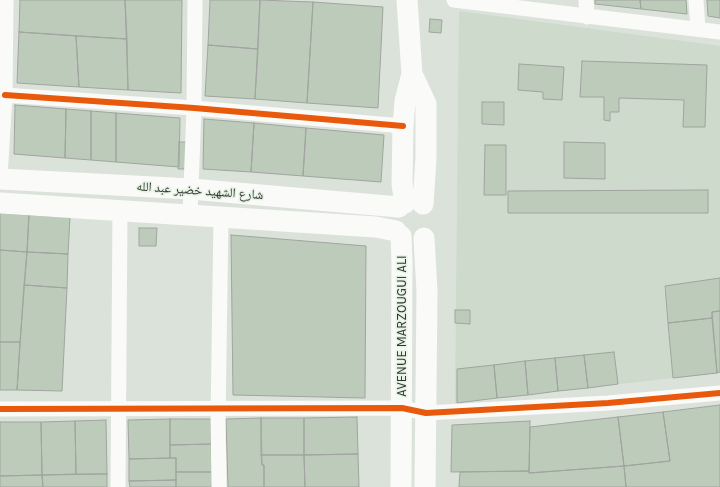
<!DOCTYPE html>
<meta charset="utf-8">
<style>
body{margin:0}
canvas{display:block;background:#dbe2da}
</style>
<canvas width="720" height="487"></canvas>
<script>
const ctx = document.querySelector('canvas').getContext('2d');
ctx.lineJoin = 'round';
function paint(path, color) { ctx.fillStyle = color; ctx.fill(path, 'evenodd'); }
const shape = rows => new Path2D(rows.map(r => 'M' + r).join(''));
function strokePath(path, color, width, dash) { ctx.strokeStyle = color; ctx.lineWidth = width; ctx.lineCap = dash ? 'butt' : 'round'; ctx.setLineDash(dash || []); ctx.stroke(path); }
function drawText(font, color, halo, rows, align = 'center') {
  ctx.font = font + ' Karla,"Noto Naskh Arabic",sans-serif'; ctx.lineWidth = 3; ctx.setLineDash([]); ctx.textBaseline = 'middle'; ctx.strokeStyle = halo; ctx.fillStyle = color; for (const [text, x, y, turn = 0] of rows) {
    ctx.save(); ctx.translate(x, y); ctx.rotate((+turn || 0) * Math.PI / 180); ctx.textAlign = isNaN(turn) ? turn : align; if (halo) ctx.strokeText(text, 0, 0); ctx.fillText(text, 0, 0); ctx.restore();
  }
}
paint(shape([
 [459,11,720,46,720,278,664,287,673,378,455,403]
]), '#cddacc');
const building = shape([
 [20,0,125,0,127,39,19,32,20,0],
 [125,0,182,0,181,93,128,90,125,0],
 [210,0,260,0,258,49,208,45,210,0],
 [260,0,313,2,307,103,255,99,260,0],
 [595,0,640,0,641,9,595,4,595,0],
 [640,0,686,0,687,14,641,9,640,0],
 [707,0,720,0,720,18,708,16,707,0],
 [313,2,383,7,378,108,307,103,313,2],
 [430,19,442,20,441,33,429,32,430,19],
 [19,32,76,36,79,87,17,83,19,32],
 [76,36,127,39,128,90,79,87,76,36],
 [208,45,258,49,255,99,205,96,208,45],
 [582,61,707,65,705,127,683,127,684,100,619,98,619,112,610,112,610,121,604,120,604,97,580,97,582,61],
 [519,64,564,67,562,100,543,99,543,92,518,90,519,64],
 [482,102,504,102,504,125,482,124,482,102],
 [15,105,66,109,65,158,14,154,15,105],
 [66,109,91,111,91,160,65,158,66,109],
 [91,111,116,113,116,162,91,160,91,111],
 [116,113,180,118,179,167,116,162,116,113],
 [204,119,254,123,251,172,203,169,204,119],
 [254,123,306,128,303,176,251,172,254,123],
 [306,128,384,135,381,182,303,176,306,128],
 [179,142,193,142,193,169,178,169,179,142],
 [564,142,605,143,605,179,564,178,564,142],
 [485,145,506,145,506,195,484,195,485,145],
 [708,190,708,213,508,213,508,191,708,190],
 [0,213,29,215,27,252,0,250,0,213],
 [29,215,70,217,68,254,27,252,29,215],
 [139,228,157,228,156,246,139,246,139,228],
 [231,235,366,246,365,398,233,395,231,235],
 [0,250,27,252,20,342,0,342,0,250],
 [27,252,68,254,67,288,24,285,27,252],
 [720,278,720,311,712,312,712,318,668,323,665,286,720,278],
 [24,285,67,288,62,391,17,390,24,285],
 [455,310,470,310,470,324,455,323,455,310],
 [720,311,720,372,717,373,712,312,720,311],
 [712,318,717,373,673,378,668,323,712,318],
 [0,342,20,342,17,390,0,390,0,342],
 [614,352,618,384,588,388,584,355,614,352],
 [584,355,588,388,558,391,555,358,584,355],
 [555,358,558,391,528,395,525,361,555,358],
 [525,361,528,395,497,398,494,365,525,361],
 [494,365,497,398,457,403,457,369,494,365],
 [720,405,720,487,626,487,624,466,670,461,663,412,720,405],
 [663,412,670,461,624,466,618,417,663,412],
 [357,417,358,454,304,455,304,418,357,417],
 [618,417,624,466,529,473,530,427,618,417],
 [261,418,262,465,264,465,264,487,228,487,226,419,261,418],
 [261,418,304,418,304,455,261,455,261,418],
 [170,419,170,458,129,459,128,420,170,419],
 [170,419,211,419,211,444,170,445,170,419],
 [106,420,107,474,76,474,75,421,106,420],
 [75,421,76,474,42,475,41,422,75,421],
 [530,421,529,471,451,472,452,425,530,421],
 [0,422,41,422,42,475,0,476,0,422],
 [211,444,212,472,176,472,176,458,170,458,170,445,211,444],
 [358,454,359,487,305,487,304,455,358,454],
 [261,455,304,455,305,487,264,487,264,465,262,465,261,455],
 [176,458,176,480,129,481,129,459,176,458],
 [624,466,626,487,459,487,460,472,529,471,529,473,624,466],
 [176,472,212,472,212,487,176,487,176,472],
 [107,474,107,487,43,487,42,475,107,474],
 [42,475,43,487,0,487,0,476,42,475],
 [176,480,176,487,130,487,129,481,176,480]
]);
paint(building, '#bccbba');
strokePath(building, '#a0a59f', 1);
strokePath(shape([
 [454,0,720,32],
 [586,0,587,17],
 [696,0,698,29],
 [5,95,194,108,403,126],
 [0,177,5,95,6,0],
 [190,214,194,108,195,0],
 [0,409,402,408,426,413,608,403,720,393],
 [118,487,120,210],
 [219,487,218,421,221,217]
]), '#fafbf9', 15);
strokePath(shape([
 [412,74,426,104,426,158,423,204],
 [0,179,191,189,399,207],
 [0,203,376,227,396,231],
 [405,203,402,184,403,126,405,101,412,74,407,0],
 [401,236,402,263,401,487],
 [424,238,427,292,425,487]
]), '#fafbf9', 21);
strokePath(shape([
 [5,95,194,108,403,126],
 [0,409,402,408,426,413,608,403,720,393]
]), '#e8590c', 6);
drawText('13px', '#313530', '#e6f2e4', [
 ["شارع الشهيد خضير عبد الله",200,191,4],
 ["AVENUE MARZOUGUI ALI",402,326,-90]
]);
</script>
